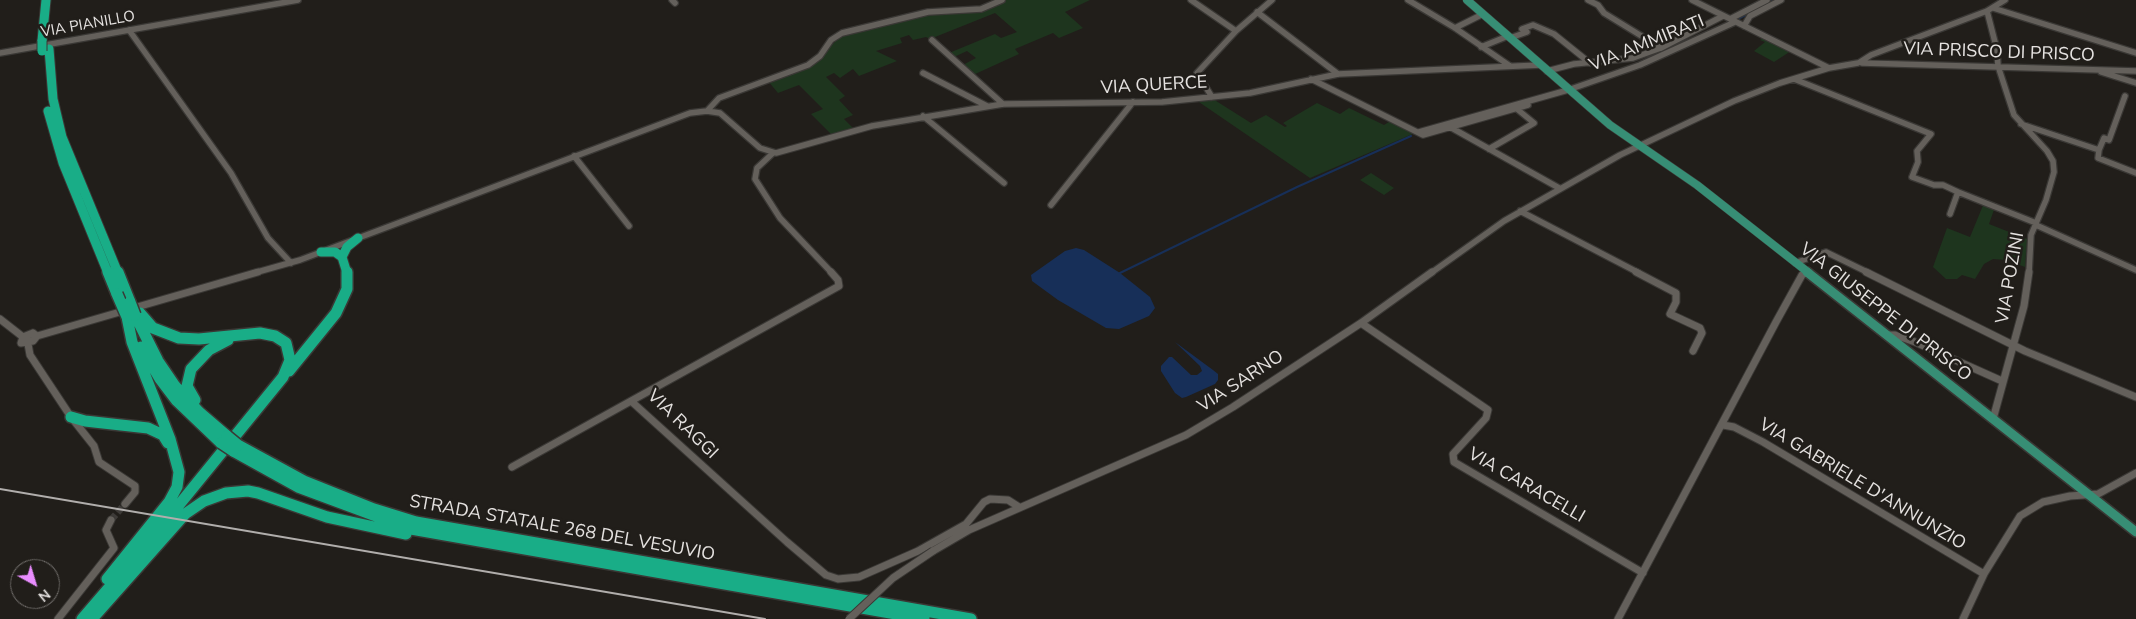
<!DOCTYPE html>
<style>
body{margin:0}
#map{position:relative;width:2136px;height:619px;overflow:hidden;background:#211e1a;font-family:"Nunito Sans",sans-serif}
canvas{display:block}
.north{position:absolute;left:10px;top:559px;width:50px;height:50px;box-sizing:border-box;background:#211e1a;border:1px solid #6f6c69;border-radius:50%;rotate:141deg;font-size:14px;font-weight:700;line-height:20px;text-align:center;color:#e5e2e0}
.north::after{content:'';display:block;margin:auto;width:18px;height:22px;background:#e98dfe;clip-path:polygon(50% 0,100% 100%,50% 72%,0 100%)}
</style>
<div id="map">
<canvas width="2136" height="619"></canvas>
<div class="north">N</div>
</div>
<script>
const ctx = document.querySelector('canvas').getContext('2d');
ctx.lineJoin = 'round';
function paint(path, color) { ctx.fillStyle = color; ctx.fill(path, 'evenodd'); }
const shape = rows => new Path2D(rows.map(r => 'M' + r).join(''));
function strokePath(path, color, width, dash) { ctx.strokeStyle = color; ctx.lineWidth = width; ctx.lineCap = dash ? 'butt' : 'round'; ctx.setLineDash(dash || []); ctx.stroke(path); }
function drawText(font, color, halo, rows, align = 'center') {
  ctx.font = font + ' "Nunito Sans",sans-serif'; ctx.lineWidth = 5; ctx.setLineDash([]); ctx.textBaseline = 'middle'; ctx.strokeStyle = halo; ctx.fillStyle = color; for (const [text, x, y, turn = 0] of rows) {
    ctx.save(); ctx.translate(x, y); ctx.rotate((+turn || 0) * Math.PI / 180); ctx.textAlign = isNaN(turn) ? turn : align; if (halo) ctx.strokeText(text, 0, 0); ctx.fillText(text, 0, 0); ctx.restore();
  }
}
paint(shape([
 [1005,0,1090,0,1065,12,1083,28,1059,38,1053,33,1015,49,1019,54,973,75,961,66,976,58,967,51,954,57,949,53,995,34,1001,38,1017,32,995,13,930,39,926,37,913,40,909,35,900,38,902,43,876,51,897,61,859,76,853,69,840,78,834,73,826,77,845,96,839,100,853,115,844,119,854,129,832,135,811,114,823,109,799,85,778,93,768,81,822,56,840,36,923,14,974,12],
 [1764,37,1791,51,1774,62,1754,51,1765,42,1760,40],
 [1213,99,1251,123,1266,115,1285,127,1287,126,1283,123,1317,103,1340,114,1349,108,1384,125,1392,120,1415,133,1310,178,1196,100],
 [1371,173,1394,188,1384,195,1360,180],
 [1984,203,1995,207,1989,224,2027,239,2025,267,2006,260,1993,259,1984,264,1975,279,1962,275,1957,279,1946,279,1933,267,1947,228,1970,237]
]), '#1e351e');
paint(shape([
 [1076,248,1084,250,1120,273,1150,297,1155,308,1149,316,1119,329,1106,328,1058,300,1032,281,1031,275,1065,251],
 [1175,342,1213,370,1218,374,1218,380,1215,384,1186,397,1182,398,1175,393,1161,371,1161,366,1169,357,1172,357,1191,375,1197,375,1202,371,1200,366]
]), '#172f58');
strokePath(shape([
 [1736,20,1774,0],
 [1120,273,1297,187,1411,136]
]), '#172f58', 2);
strokePath(shape([
 [111,520,125,504]
]), '#3e3b38', 7, [7, 3]);
const minorFar1 = shape([
 [672,0,675,3],
 [1191,0,1236,31],
 [1408,0,1455,28,1510,66],
 [1588,0,1598,5,1604,13,1661,48],
 [1692,0,1829,68],
 [1993,8,2136,53],
 [1987,11,1997,50,1998,66,2014,115,2047,151,2053,161,2054,172,2046,200,2031,235,2029,273],
 [1257,12,1338,74],
 [1730,19,1767,0],
 [1744,26,1750,16,1781,0],
 [1455,28,1483,14],
 [129,30,231,173,268,238,291,263],
 [1510,38,1527,32,1522,29,1533,25,1554,34,1590,63],
 [932,40,1003,104],
 [1481,47,1508,36],
 [0,53,298,0],
 [1860,62,1871,55,1987,11,2005,0],
 [1862,63,2136,71],
 [1547,71,1574,64,1633,58,1661,48,1723,16],
 [2101,72,2136,83],
 [923,73,987,106],
 [1311,79,1423,135,1528,105],
 [1794,79,1931,134,1917,151,1918,162,1912,177,1934,185,1943,185,1958,192],
 [1212,97,1197,73,1236,31,1272,0],
 [707,111,719,98,808,65,820,56,831,40,842,33,928,12,981,9,1002,0],
 [923,116,1004,183],
 [2021,124,2099,150,2098,158,2136,173],
 [1450,127,1559,188],
 [1419,132,1568,90,1640,65,1735,22],
 [1489,149,1534,123,1517,109],
 [2099,150,2104,138,2109,140,2125,96],
 [773,153,757,168,755,179,780,218,832,273],
 [574,156,629,226],
 [1051,205,1133,102],
 [1520,211,1639,273],
 [1950,214,1958,192,2036,223],
 [2036,225,2136,270],
 [1795,263,1826,252,1869,273],
 [254,273,300,260,690,113,707,111,720,113,760,148,776,153,872,126,1003,104,1162,102,1250,93,1338,74,1541,65],
 [1431,273,1504,221,1620,155,1734,101,1780,83,1829,68,1858,63],
 [1805,273,1807,272]
]);
const minor = shape([
 [831,272,838,280,839,286,631,401,787,542,826,575,838,579,859,577,918,551,966,524,984,502,990,499,1008,500,1019,507],
 [1636,272,1676,293,1676,302,1670,314,1700,328,1702,333,1693,351],
 [1866,272,2025,351,2136,397],
 [0,319,23,337],
 [1361,323,1488,410,1486,418,1453,454,1454,462,1643,573],
 [33,333,37,336,33,341,21,343,23,337,33,333],
 [1886,335,1895,335,1915,342,2002,381],
 [37,336,258,272],
 [28,344,30,355,71,417,94,446,99,462,135,486,135,492,125,504],
 [1993,419,2024,306,2029,272],
 [1723,425,1734,427,1763,442,1984,574],
 [512,467,631,401],
 [933,551,969,530,1186,435,1233,407,1361,323,1432,272],
 [58,619,114,548,106,530,111,520],
 [1618,619,1776,322,1802,275,1807,272],
 [1963,619,1984,574,2020,516,2043,502,2070,496,2098,494,2136,473]
]);
const majorFar1 = shape([
 [1467,0,1610,125,1697,185,1809,273]
]);
const major = shape([
 [1807,272,2136,532]
]);
const highwayFar1 = shape([
 [42,41,46,0],
 [49,49,53,99,62,137,118,273],
 [48,111,63,163,108,273],
 [321,252,335,252,342,257,347,273],
 [342,257,347,247,358,238]
]);
const highway = shape([
 [108,272,117,294],
 [118,272,130,302],
 [135,315,158,361,175,386,199,412,227,436],
 [141,347,160,379,176,400,221,443],
 [289,371,336,313,347,289,347,272],
 [195,400,187,386,191,369,209,350,228,340],
 [71,417,85,421,148,428,163,435,168,443],
 [238,445,304,481,374,509,416,522,971,619],
 [233,451,298,487,411,529,924,619],
 [107,579,169,502,177,487,179,472,170,439,132,342,127,317],
 [82,619,161,527,283,377,290,360,286,343,275,336,260,333,199,339,179,338,153,328,140,313],
 [92,619,185,514,204,501,226,493,248,491,258,493,327,517,406,534]
]);
strokePath(minorFar1, '#3a3835', 8);
strokePath(minor, '#3a3835', 9);
strokePath(majorFar1, '#3a3835', 9);
strokePath(major, '#3a3835', 12);
strokePath(highwayFar1, '#3a3835', 11);
strokePath(highway, '#3a3835', 14);
strokePath(minorFar1, '#64605b', 5.5);
strokePath(minor, '#64605b', 7);
strokePath(majorFar1, '#378e75', 8);
strokePath(major, '#378e75', 9);
strokePath(highwayFar1, '#19ad87', 9);
strokePath(highway, '#19ad87', 11);
strokePath(shape([
 [0,489,765,619]
]), '#b1aeac', 2);
const minorBridge = shape([
 [849,619,893,578,933,551]
]);
const highwayBridgeFar1 = shape([
 [42,41,42,51]
]);
const highwayBridge = shape([
 [117,294,127,317],
 [130,302,135,315],
 [227,436,238,445],
 [221,443,233,451]
]);
strokePath(minorBridge, '#3a3835', 9, []);
strokePath(highwayBridgeFar1, '#3a3835', 11, []);
strokePath(highwayBridge, '#3a3835', 14, []);
strokePath(minorBridge, '#64605b', 7);
strokePath(highwayBridgeFar1, '#19ad87', 9);
strokePath(highwayBridge, '#19ad87', 11);
drawText('15px', '#e5e2e0', '#211e1a', [
 ["VIA PIANILLO",88,25,-10]
]);
drawText('18px', '#e5e2e0', '#211e1a', [
 ["VIA AMMIRATI",1647,44,-22],
 ["VIA PRISCO DI PRISCO",1999,53,2],
 ["VIA QUERCE",1154,86,-3],
 ["VIA POZINI",2011,278,-80],
 ["VIA GIUSEPPE DI PRISCO",1885,313,38],
 ["VIA SARNO",1241,382,-33],
 ["VIA RAGGI",682,425,44],
 ["VIA GABRIELE D'ANNUNZIO",1862,485,31],
 ["VIA CARACELLI",1526,486,30],
 ["STRADA STATALE 268 DEL VESUVIO",562,529,10]
]);
</script>
